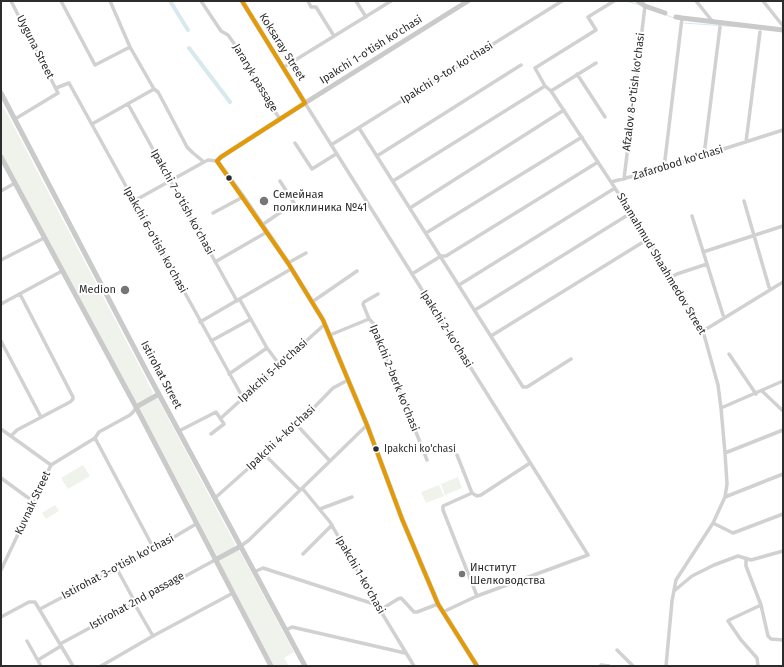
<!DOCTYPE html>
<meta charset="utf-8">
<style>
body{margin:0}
#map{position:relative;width:784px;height:667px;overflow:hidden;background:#fff;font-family:"Fira Sans",sans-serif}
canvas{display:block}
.frame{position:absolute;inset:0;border:2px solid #2c2c2c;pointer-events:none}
</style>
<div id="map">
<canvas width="784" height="667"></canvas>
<div class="frame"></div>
</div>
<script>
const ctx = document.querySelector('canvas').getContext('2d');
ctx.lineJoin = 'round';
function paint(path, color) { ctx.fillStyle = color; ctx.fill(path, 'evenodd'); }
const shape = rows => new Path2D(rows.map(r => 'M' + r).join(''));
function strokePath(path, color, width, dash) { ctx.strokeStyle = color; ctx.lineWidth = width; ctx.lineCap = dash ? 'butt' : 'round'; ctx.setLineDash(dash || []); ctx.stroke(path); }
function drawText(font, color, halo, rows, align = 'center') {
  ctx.font = font + ' "Fira Sans",sans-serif'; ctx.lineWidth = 4; ctx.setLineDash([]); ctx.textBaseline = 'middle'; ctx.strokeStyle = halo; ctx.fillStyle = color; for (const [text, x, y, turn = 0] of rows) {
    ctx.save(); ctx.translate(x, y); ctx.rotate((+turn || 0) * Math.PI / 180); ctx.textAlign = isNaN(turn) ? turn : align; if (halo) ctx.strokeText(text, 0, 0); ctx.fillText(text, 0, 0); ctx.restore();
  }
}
paint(shape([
 [1,102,153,392,152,395,138,403,136,403,1,152],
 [156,398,158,399,235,544,234,547,217,556,140,409,140,407],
 [83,465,90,476,68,489,61,478],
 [458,477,462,488,445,495,441,484],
 [439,485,444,496,426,503,421,492],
 [55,505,59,511,46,519,42,513],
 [239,550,294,652,284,658,289,666,274,666,218,560]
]), '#f0f3eb');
strokePath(shape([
 [626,1,640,5],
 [666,15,674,18],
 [684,23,741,27]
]), '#d8e8ef', 1);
strokePath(shape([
 [170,1,188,30],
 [189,48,230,102]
]), '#d8e8ef', 4);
strokePath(shape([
 [11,1,58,93,15,119],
 [61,1,95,65,130,47,154,89,158,92,165,105,187,147,193,153,204,162],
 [110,1,130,47],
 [201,1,221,31,228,35,238,49,259,88,280,119],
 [308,1,311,7,316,7,334,36],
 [356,1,366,17],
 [614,1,588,17,596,30,535,68,545,86,551,91,611,182,648,239,703,331,718,385,721,408,725,453,727,484,725,497,713,523,676,580,672,601,666,666],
 [696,1,713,22],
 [763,1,783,26],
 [284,67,391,1],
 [577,74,605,117],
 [56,88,69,83,243,398],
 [551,91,596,63],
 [305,103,588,555,477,596,445,611],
 [128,104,237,301],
 [92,124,154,89],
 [359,128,523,387,527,387,571,359],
 [746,142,760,32],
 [295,143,312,169,336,154],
 [331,145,562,1],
 [704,155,720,27],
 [377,156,521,65],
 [664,168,682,18],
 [624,179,645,6],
 [393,181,545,86],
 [611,182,664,168,783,130],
 [1,191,15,183],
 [134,201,204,162,208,160,217,161],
 [744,201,769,287],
 [410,208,564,110],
 [213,213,243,197],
 [692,216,723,315],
 [262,225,294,203,280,181],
 [426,233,582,137],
 [703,252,783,226],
 [1,260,44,238],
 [215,262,267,232],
 [288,263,306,253],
 [412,274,441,256,446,256,598,162],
 [671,277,677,274,707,264],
 [459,285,615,188],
 [378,294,364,302,363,304,369,319,373,323,427,460],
 [240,300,267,348,279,364],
 [312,302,357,271],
 [1,304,62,271],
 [475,310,631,213],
 [200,322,291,269],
 [703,331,783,282],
 [330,335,369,319],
 [491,336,648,239],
 [1,341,41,417],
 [211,341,251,319],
 [729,354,756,394],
 [229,374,267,348],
 [762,391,783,411],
 [721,408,783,381],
 [221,418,325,324],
 [297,425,329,460],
 [1,429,51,465],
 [179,431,216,412,224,424,211,434],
 [11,436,17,430,70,402,73,399,73,397,20,294],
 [95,438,154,549],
 [725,453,783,430],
 [264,454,300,490],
 [457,455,472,493],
 [1,478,27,497,33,500],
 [302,488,330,522,377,605,414,666],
 [725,497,783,474],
 [215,498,297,425,333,388,348,380],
 [320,509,352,497],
 [713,523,733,533,783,514],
 [241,546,249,540,367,425],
 [303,554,332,525],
 [746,558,746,566,761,605,768,636,771,639,783,640],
 [117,569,135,602],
 [1,570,51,465,95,438,99,432,130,415,134,411,136,407],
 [254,572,263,568,377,605],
 [674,591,692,576,714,565,738,556,751,560,783,551],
 [477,596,443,510,443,506,472,493,477,496,481,495,530,463],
 [134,603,153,636],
 [40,609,154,549,196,524],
 [380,610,398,599,401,598,403,600,414,612,417,612,438,604],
 [1,617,29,602,35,602,73,666],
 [286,630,292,627,405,653],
 [27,641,41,666],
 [60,644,215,560],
 [617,650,633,666],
 [38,660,61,646],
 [601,665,609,666],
 [101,666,153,636,233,593],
 [758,666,757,658,741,640,728,621,729,620,761,605]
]), '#d1d1d1', 3.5);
strokePath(shape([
 [242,1,305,103],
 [638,1,645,6,665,13],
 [676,17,682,18,783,30],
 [1,93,147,372,305,666],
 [1,157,136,407,271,666],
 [217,161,243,197,288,263,323,320,367,425,402,519,438,604,477,666],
 [217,161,221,157,305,103,468,1],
 [136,407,159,394],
 [215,560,241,546]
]), '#cacaca', 5);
strokePath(shape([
 [217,161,288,263,323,320,367,425,402,519,438,604,477,666],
 [217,161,221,157,305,103,242,1]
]), '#e39a04', 4);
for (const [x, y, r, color] of [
 [229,178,3.5,"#2c2c2c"],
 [264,201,5,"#767676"],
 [125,290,5,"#767676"],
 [376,449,3.5,"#2c2c2c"],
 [462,574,4,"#767676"]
]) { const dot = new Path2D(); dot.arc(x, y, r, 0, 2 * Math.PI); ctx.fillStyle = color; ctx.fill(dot); strokePath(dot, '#fff', 1.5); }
drawText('10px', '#2c2c2c', '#fff', [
 ["Ipakchi ko'chasi",384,449]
], 'left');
drawText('11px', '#2c2c2c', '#fff', [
 ["Uyguna Street",35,47,63],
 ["Koksaray Street",282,47,58],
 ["Ipakchi 1-o'tish ko'chasi",371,50,-32],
 ["Ipakchi 9-tor ko'chasi",447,73,-32],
 ["Jararyk passage",255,78,59],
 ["Afzalov 8-o'tish ko'chasi",634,92,-83],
 ["Zafarobod ko'chasi",678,163,-17],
 ["Ipakchi 7-o'tish ko'chasi",182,202,61],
 ["Ipakchi 6-o'tish ko'chasi",155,240,61],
 ["Shamahmud Shaahmedov Street",661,264,59],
 ["Ipakchi 2-ko'chasi",446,329,58],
 ["Ipakchi 5-ko'chasi",273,371,-42],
 ["Istirohat Street",161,375,62],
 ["Ipakchi 2-berk ko'chasi",394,378,68],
 ["Ipakchi 4-ko'chasi",281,438,-43],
 ["Kuvnak Street",33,503,-65],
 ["Istirohat 3-o'tish ko'chasi",118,567,-28],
 ["Ipakchi 1-ko'chasi",360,575,60],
 ["Istirohat 2nd passage",137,601,-29]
]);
drawText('11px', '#2c2c2c', '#fff', [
 ["Семейная",273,195],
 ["поликлиника №41",273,208],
 ["Medion",116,290,"right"],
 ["Институт",470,568],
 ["Шелководства",470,581]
], 'left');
</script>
